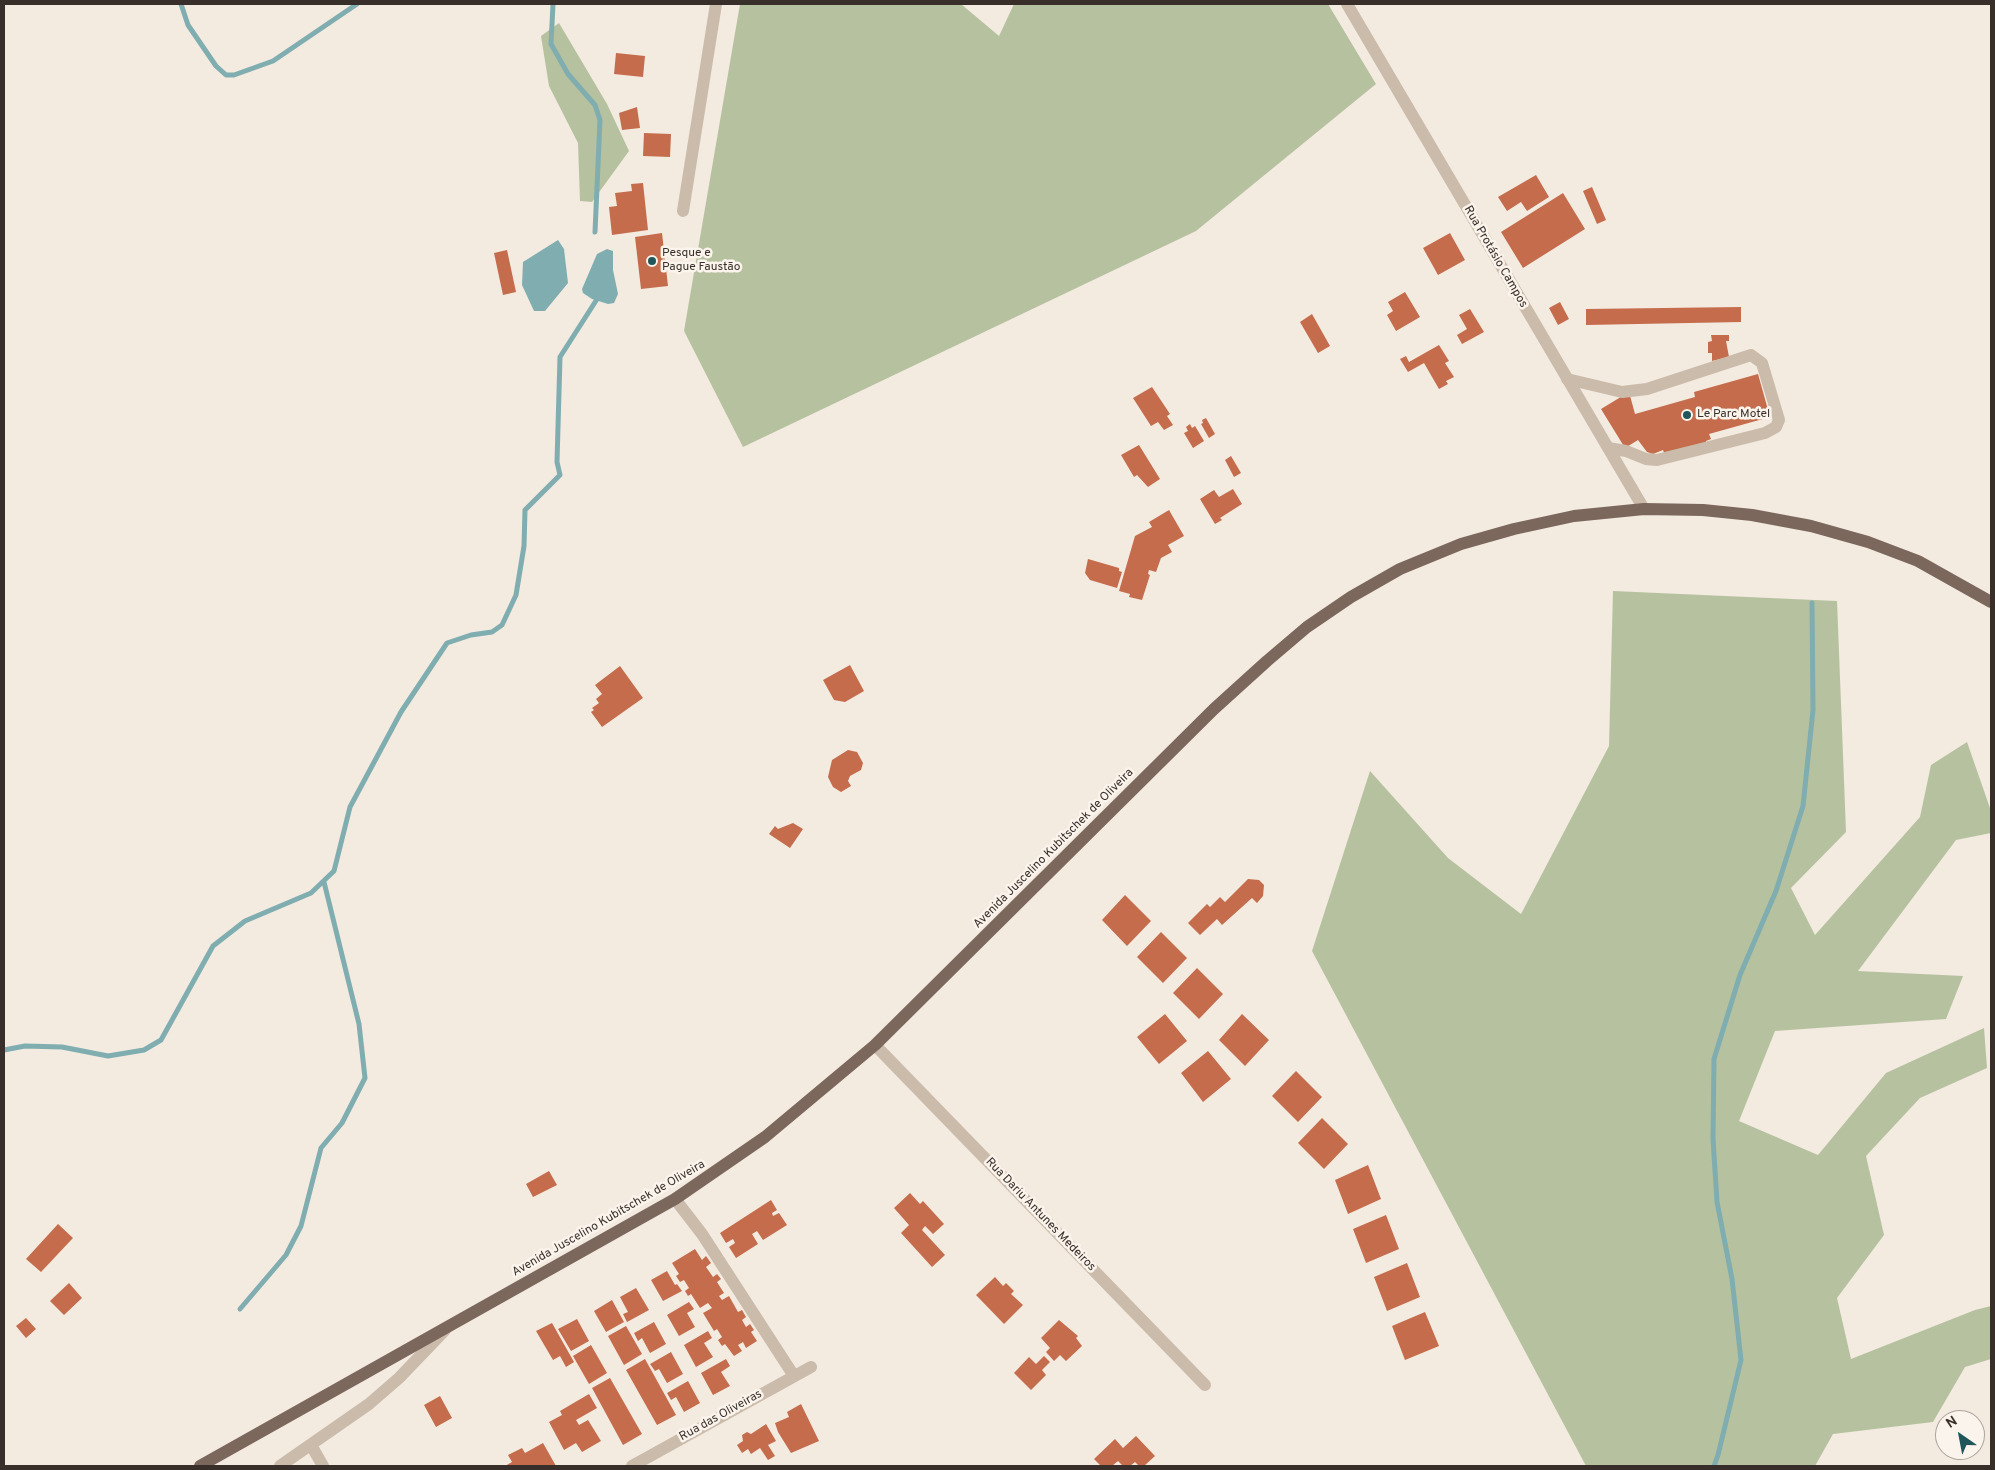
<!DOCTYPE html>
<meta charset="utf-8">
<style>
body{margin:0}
#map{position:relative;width:1995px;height:1470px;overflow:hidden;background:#f3eae0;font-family:Overpass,sans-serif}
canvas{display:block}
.frame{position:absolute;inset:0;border:5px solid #392f2a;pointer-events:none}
.north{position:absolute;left:1935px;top:1410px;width:50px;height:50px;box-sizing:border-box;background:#faf4ec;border:1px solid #ada59e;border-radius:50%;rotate:327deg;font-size:14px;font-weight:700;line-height:20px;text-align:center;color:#392f2a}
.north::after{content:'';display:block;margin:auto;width:18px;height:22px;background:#20555b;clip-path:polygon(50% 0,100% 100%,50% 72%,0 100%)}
</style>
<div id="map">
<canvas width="1995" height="1470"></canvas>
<div class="frame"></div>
<div class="north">N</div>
</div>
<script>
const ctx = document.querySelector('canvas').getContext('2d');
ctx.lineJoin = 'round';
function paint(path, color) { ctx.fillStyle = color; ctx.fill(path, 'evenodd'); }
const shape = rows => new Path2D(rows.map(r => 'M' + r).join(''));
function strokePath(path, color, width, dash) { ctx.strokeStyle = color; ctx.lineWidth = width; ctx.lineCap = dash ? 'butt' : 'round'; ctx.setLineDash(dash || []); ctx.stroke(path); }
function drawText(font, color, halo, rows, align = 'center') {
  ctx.font = font + ' Overpass,sans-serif'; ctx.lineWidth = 5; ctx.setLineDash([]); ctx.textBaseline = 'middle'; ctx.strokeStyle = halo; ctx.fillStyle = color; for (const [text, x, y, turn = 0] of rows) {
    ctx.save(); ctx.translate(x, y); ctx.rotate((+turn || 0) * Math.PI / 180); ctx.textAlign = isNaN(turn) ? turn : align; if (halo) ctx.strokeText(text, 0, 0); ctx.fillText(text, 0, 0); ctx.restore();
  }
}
paint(shape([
 [740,4,961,4,999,36,1014,4,1328,4,1376,84,1196,231,743,447,684,331],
 [559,23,607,104,629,151,592,202,580,201,578,143,549,86,541,36],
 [1613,591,1837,601,1846,832,1791,888,1815,935,1920,817,1931,765,1967,742,1991,811,1991,833,1956,840,1858,971,1963,976,1946,1019,1775,1031,1739,1121,1818,1155,1886,1073,1984,1028,1987,1068,1920,1098,1866,1156,1884,1235,1837,1298,1851,1359,1975,1310,1991,1306,1991,1359,1965,1367,1933,1422,1833,1434,1815,1466,1586,1466,1312,951,1370,771,1448,858,1521,914,1609,746]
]), '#b6c29f');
paint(shape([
 [558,240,564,249,568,283,545,311,534,311,522,285,523,262],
 [607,249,613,251,613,270,618,294,614,303,608,304,592,299,583,293,582,289,597,254]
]), '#7fadb0');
strokePath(shape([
 [181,4,188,25,216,66,226,75,234,75,273,61,357,4],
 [553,4,551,44,568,74,595,105,600,120,595,232],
 [4,1050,25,1046,62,1047,108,1056,144,1050,161,1040,213,946,245,921,311,893,334,871,350,807,401,712,447,643,471,635,492,632,502,625,516,595,524,546,525,510,560,475,557,462,560,357,599,296],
 [240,1309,286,1255,301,1226,321,1148,342,1123,365,1078,359,1024,324,882],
 [1714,1466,1718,1455,1741,1360,1732,1279,1717,1202,1713,1139,1714,1059,1740,975,1776,891,1803,806,1813,710,1812,603]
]), '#7fadb0', 5);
paint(shape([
 [616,53,645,56,643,77,614,74],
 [637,107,640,128,622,130,619,113],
 [644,133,671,134,670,157,643,156],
 [1536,175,1549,197,1527,211,1521,202,1507,211,1498,197],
 [643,183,648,230,612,235,609,207,617,206,615,193,632,191,631,184],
 [1592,187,1606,220,1597,224,1583,191],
 [1563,193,1585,229,1523,268,1501,232],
 [662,233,668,286,641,289,635,237],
 [1450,233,1465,260,1438,275,1423,248],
 [507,250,516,292,503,295,494,253],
 [1405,292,1420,317,1396,331,1387,315,1393,311,1388,302],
 [1560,302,1569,319,1558,325,1549,308],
 [1741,307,1741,322,1586,325,1586,309],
 [1470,309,1484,332,1462,344,1457,335,1467,329,1459,315],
 [1312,314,1330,346,1318,353,1300,322],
 [1711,335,1729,335,1729,341,1726,341,1729,357,1712,361,1712,353,1708,353,1708,342,1712,341],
 [1439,345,1449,361,1445,363,1454,377,1446,381,1448,384,1439,389,1424,363,1408,372,1400,359,1406,356,1409,362],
 [1758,374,1770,417,1709,434,1711,439,1706,441,1706,443,1665,455,1663,450,1653,454,1647,452,1638,440,1625,448,1601,409,1629,392,1635,414,1695,397,1694,392],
 [1152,387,1170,414,1167,416,1173,425,1164,430,1158,422,1151,426,1133,398],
 [1206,418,1215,434,1209,438,1201,424,1203,423,1202,420],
 [1190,424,1192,428,1195,426,1204,441,1193,448,1184,433,1188,431,1186,427],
 [1139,445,1160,479,1148,487,1137,475,1134,477,1121,455],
 [1231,456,1241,473,1234,477,1225,460],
 [1233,489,1242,504,1220,518,1222,520,1215,524,1200,499,1214,490,1219,497],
 [1169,510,1184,536,1168,545,1172,552,1161,558,1156,572,1149,570,1148,574,1150,575,1142,600,1129,597,1130,594,1119,591,1135,536,1152,527,1149,522],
 [1088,559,1119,568,1119,571,1122,572,1117,588,1090,580,1085,573],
 [850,665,864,691,845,702,834,700,823,680],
 [620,666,643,698,602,727,591,712,594,710,592,708,599,703,596,699,602,694,595,685],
 [848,750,857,752,863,763,861,770,850,776,848,781,851,786,841,792,833,787,828,777,832,760],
 [793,823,803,829,790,848,769,834,775,826,778,829],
 [1248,879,1259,880,1264,885,1263,896,1257,903,1252,898,1222,925,1217,919,1200,935,1188,923,1207,904,1210,907,1220,897,1225,902],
 [1125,895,1151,921,1127,946,1102,920],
 [1161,932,1187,958,1163,983,1137,957],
 [1197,968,1223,994,1199,1019,1173,993],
 [1165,1014,1187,1041,1159,1064,1137,1037],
 [1242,1014,1269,1040,1245,1066,1219,1040],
 [1208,1051,1231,1079,1203,1102,1181,1073],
 [1296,1071,1322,1097,1298,1122,1272,1096],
 [1322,1118,1348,1144,1324,1169,1298,1143],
 [1368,1165,1381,1199,1348,1214,1335,1180],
 [549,1171,557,1185,533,1197,526,1184],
 [910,1193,920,1204,923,1201,944,1224,933,1234,925,1226,922,1230,945,1255,932,1267,901,1233,909,1225,894,1208],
 [771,1200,777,1210,772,1213,773,1216,779,1213,787,1225,763,1240,757,1231,752,1234,758,1244,736,1258,729,1247,735,1243,733,1239,726,1243,720,1233],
 [1386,1215,1399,1249,1366,1263,1353,1229],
 [58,1224,73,1238,41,1272,26,1259],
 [695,1249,702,1260,706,1256,711,1263,706,1267,713,1277,717,1274,721,1279,717,1282,724,1293,719,1296,722,1300,729,1296,738,1312,742,1310,746,1317,742,1320,746,1327,750,1324,754,1330,751,1332,757,1341,746,1348,743,1342,738,1345,742,1351,734,1356,725,1344,722,1346,718,1340,722,1337,717,1329,714,1331,703,1313,712,1308,708,1303,700,1308,691,1294,688,1296,685,1291,689,1288,684,1280,680,1282,676,1276,679,1274,672,1263],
 [1407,1263,1420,1297,1387,1311,1374,1277],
 [667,1271,675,1285,677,1284,682,1291,663,1301,651,1280],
 [995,1277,1003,1286,1006,1283,1014,1291,1011,1294,1023,1305,1004,1324,976,1295],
 [69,1283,82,1298,64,1315,50,1301],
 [636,1288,649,1310,627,1322,623,1314,628,1312,620,1297],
 [612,1300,624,1322,606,1332,594,1311],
 [689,1302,694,1309,687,1313,695,1327,679,1336,667,1315],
 [1425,1312,1439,1346,1405,1360,1392,1326],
 [26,1318,36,1329,26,1338,16,1326],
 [577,1319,589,1341,571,1351,558,1329],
 [1059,1320,1078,1336,1076,1338,1082,1346,1066,1361,1060,1355,1054,1361,1046,1352,1050,1348,1041,1338],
 [654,1322,666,1344,650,1353,642,1338,638,1341,634,1333],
 [552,1323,574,1362,566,1367,560,1356,553,1360,536,1331],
 [626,1326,642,1354,624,1365,608,1336],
 [708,1331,712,1338,704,1343,713,1357,696,1367,684,1345],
 [591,1345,607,1373,589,1384,573,1356],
 [671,1352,683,1374,667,1383,659,1369,655,1371,650,1364],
 [1044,1356,1050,1362,1042,1370,1046,1375,1031,1390,1014,1373,1029,1357,1036,1364],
 [645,1359,676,1415,657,1425,626,1370],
 [726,1359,730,1366,721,1372,730,1386,713,1395,701,1373],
 [610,1378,642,1434,623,1445,592,1388],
 [688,1381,700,1403,684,1412,676,1397,671,1400,667,1393],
 [589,1394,597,1408,576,1420,579,1425,588,1420,601,1441,582,1452,576,1443,564,1450,549,1422,562,1415,560,1411],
 [440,1396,452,1418,436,1427,424,1405],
 [801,1404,819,1441,791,1453,778,1432,775,1423,789,1417,787,1412],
 [766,1424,776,1441,768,1445,775,1456,768,1460,760,1448,751,1454,748,1449,742,1453,737,1445,743,1441,742,1435,747,1432,751,1434],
 [1136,1436,1155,1456,1144,1466,1139,1466,1135,1462,1130,1466,1123,1466,1118,1461,1112,1466,1101,1466,1094,1459,1115,1439,1123,1448],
 [543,1443,556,1466,505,1466,512,1462,508,1455,522,1448,525,1453]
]), '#c56c4c');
strokePath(shape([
 [1347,4,1644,509],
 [683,211,716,4],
 [1567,379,1622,392,1647,389,1751,355,1762,363,1779,420,1776,427,1765,433,1657,460,1646,459,1626,451,1608,448],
 [875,1045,1205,1385],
 [675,1199,702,1234,794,1376],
 [311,1445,323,1466],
 [280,1466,369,1404,399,1378,445,1330],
 [632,1466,811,1367]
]), '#cbbbab', 12);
strokePath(shape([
 [200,1466,675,1199,765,1137,875,1045,1214,709,1267,661,1307,627,1351,597,1400,569,1461,544,1514,529,1574,516,1644,509,1703,510,1752,515,1811,526,1868,542,1918,561,1991,602]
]), '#7b675c', 12);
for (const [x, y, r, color] of [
 [652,261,5,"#20555b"],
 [1687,415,5,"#20555b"]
]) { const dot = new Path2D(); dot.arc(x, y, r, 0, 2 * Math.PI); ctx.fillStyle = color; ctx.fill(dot); strokePath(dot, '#faf4ec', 2); }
drawText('12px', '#392f2a', '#faf4ec', [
 ["Pesque e",662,254],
 ["Pague Faustão",662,268],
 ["Le Parc Motel",1697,415]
], 'left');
drawText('12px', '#392f2a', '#faf4ec', [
 ["Rua Protásio Campos",1495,257,60],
 ["Avenida Juscelino Kubitschek de Oliveira",1054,849,-45],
 ["Rua Dariu Antunes Medeiros",1040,1215,46],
 ["Avenida Juscelino Kubitschek de Oliveira",609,1219,-30],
 ["Rua das Oliveiras",721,1416,-29]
]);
</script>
